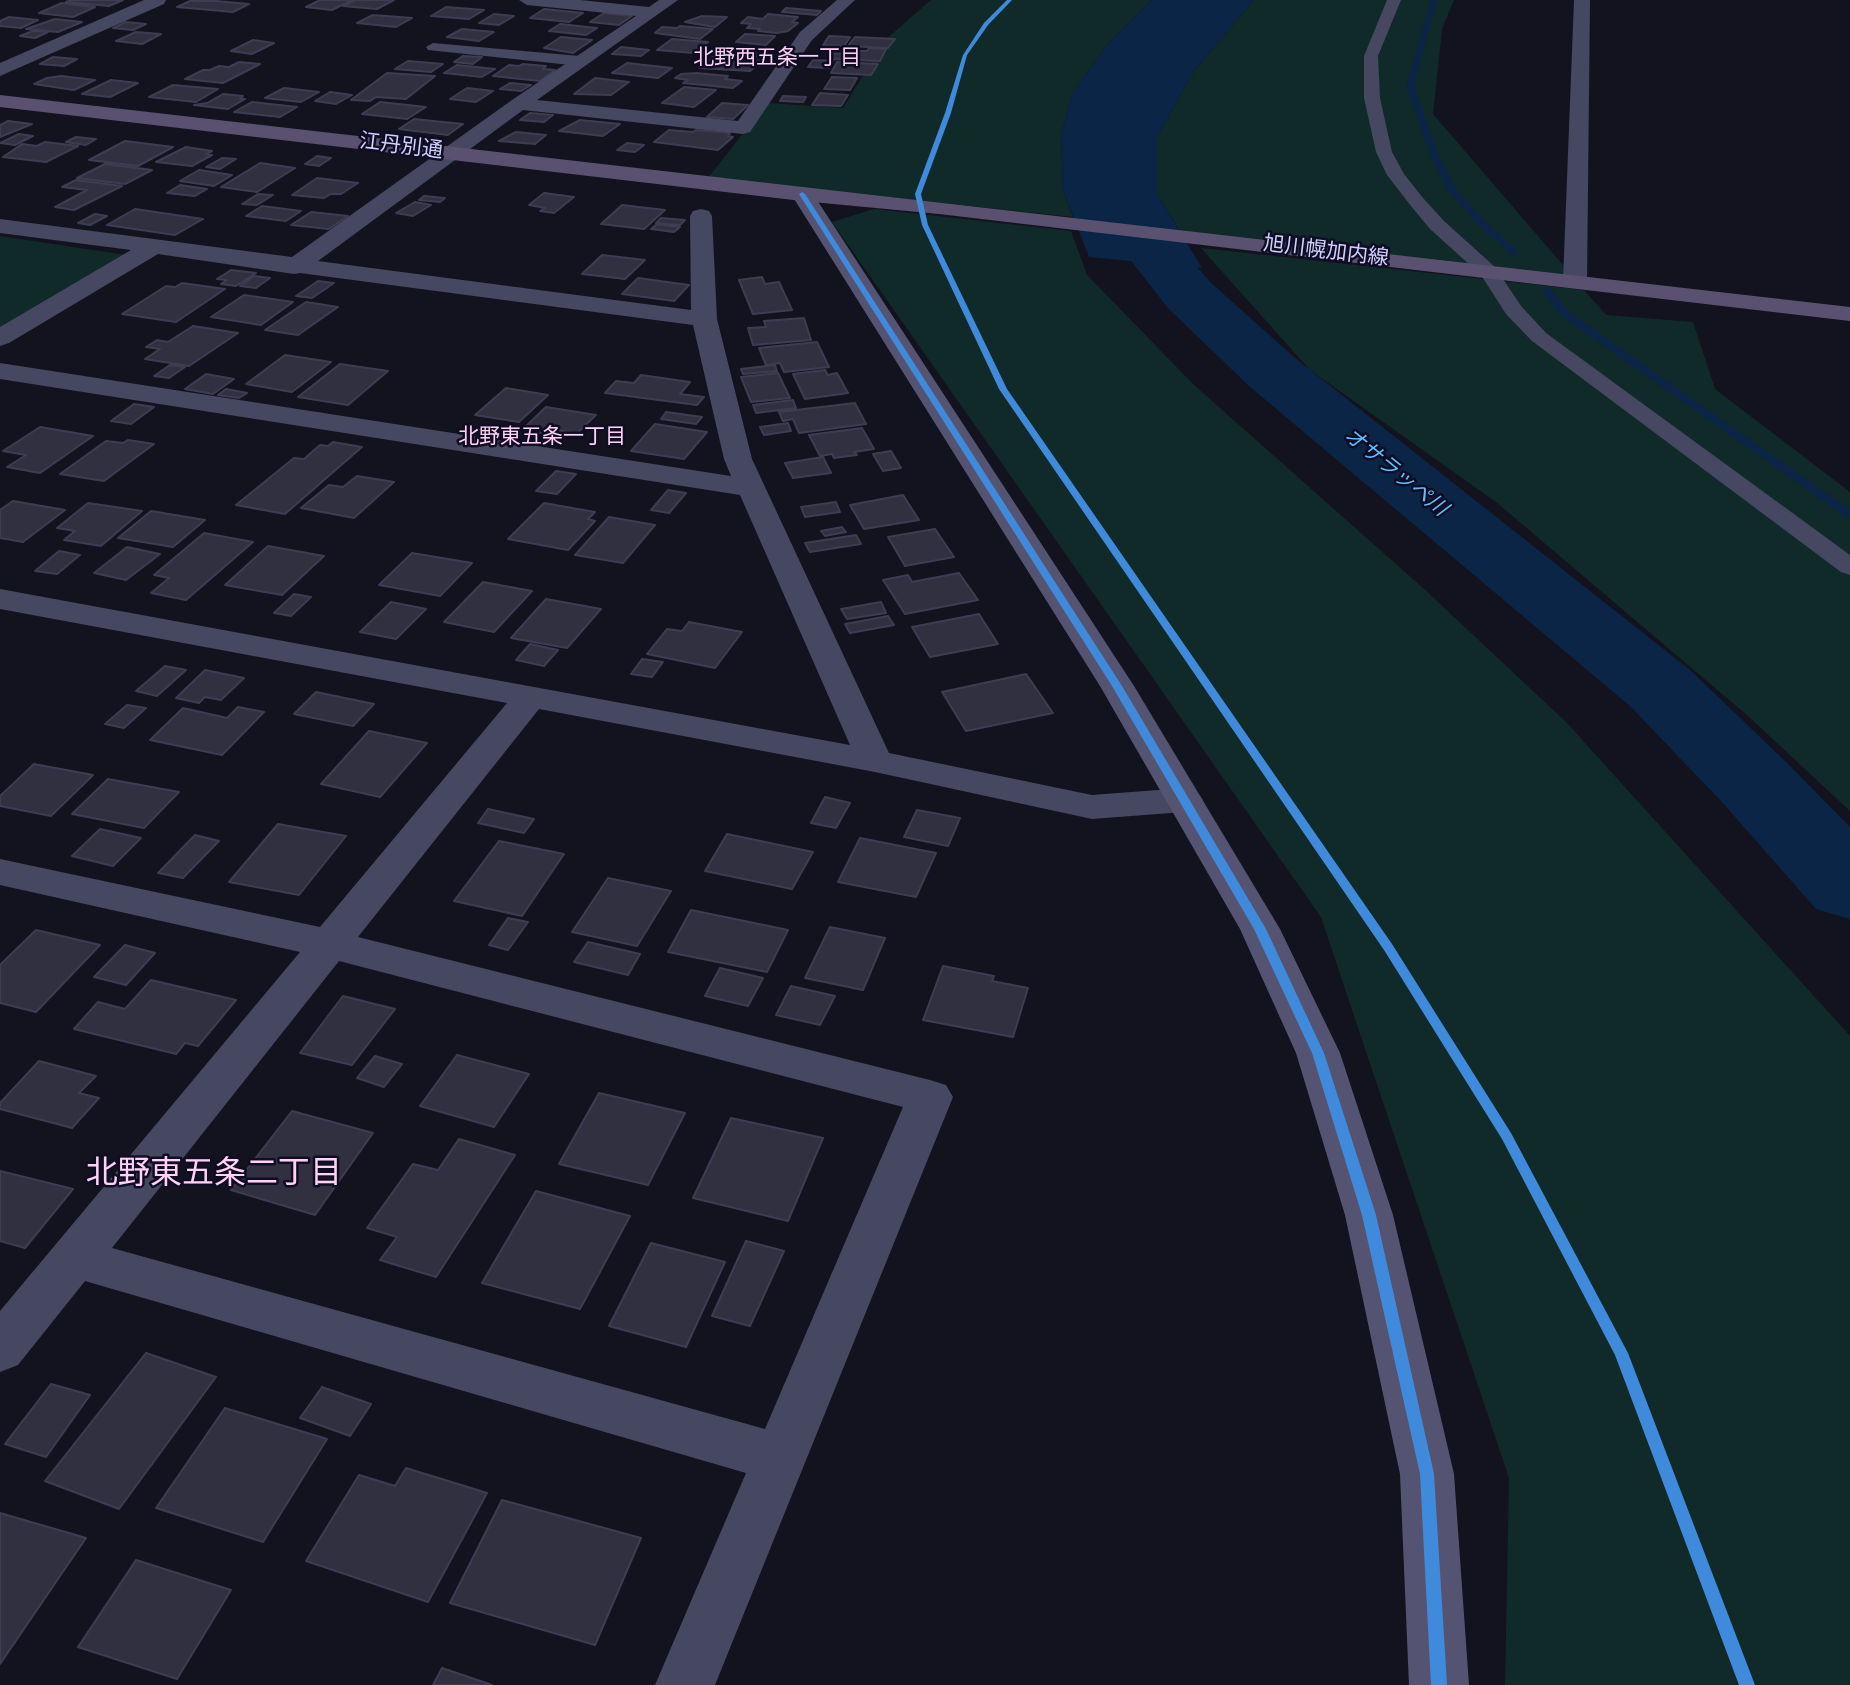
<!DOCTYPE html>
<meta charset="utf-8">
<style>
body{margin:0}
canvas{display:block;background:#13121f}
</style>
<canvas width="1850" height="1685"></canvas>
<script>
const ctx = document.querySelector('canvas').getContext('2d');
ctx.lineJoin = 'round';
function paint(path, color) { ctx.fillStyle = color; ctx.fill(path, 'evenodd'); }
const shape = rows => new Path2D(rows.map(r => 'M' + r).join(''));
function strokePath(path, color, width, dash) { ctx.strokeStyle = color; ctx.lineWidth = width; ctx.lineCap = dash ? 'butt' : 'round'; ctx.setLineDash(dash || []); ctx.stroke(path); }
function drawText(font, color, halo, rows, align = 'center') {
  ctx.font = font + ' "Roboto Condensed","Noto Sans JP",sans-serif'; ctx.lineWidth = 5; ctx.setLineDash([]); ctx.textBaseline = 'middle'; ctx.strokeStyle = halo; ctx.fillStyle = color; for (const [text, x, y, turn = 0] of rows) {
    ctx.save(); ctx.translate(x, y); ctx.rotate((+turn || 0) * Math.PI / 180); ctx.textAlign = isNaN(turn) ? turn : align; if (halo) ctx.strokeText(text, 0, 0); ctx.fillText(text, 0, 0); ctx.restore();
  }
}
paint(shape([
 [931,0,1152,0,1106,46,1072,94,1061,136,1063,190,1073,217,708,178,767,103,843,108,885,40],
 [1254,0,1454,0,1442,29,1433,114,1575,279,1180,231,1157,194,1157,137,1194,71],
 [874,209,1071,231,1087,275,1194,385,1423,588,1566,722,1850,1036,1850,1685,1505,1685,1509,1478,1321,917,832,222],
 [0,236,126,255,0,329],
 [1201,248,1584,290,1606,315,1693,322,1715,389,1850,492,1850,811,1747,715,1496,502,1310,370]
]), '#102a29');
paint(shape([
 [1152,0,1254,0,1194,71,1157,137,1157,194,1202,268,1089,257,1063,190,1061,136,1072,94,1106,46]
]), '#0b2546');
paint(shape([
 [1431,0,1437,0,1414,86,1439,157,1455,188,1488,225,1518,251,1518,255,1512,255,1482,229,1447,189,1431,157,1406,86,1431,0],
 [1543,289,1551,289,1568,311,1850,510,1850,520,1560,315,1542,291,1543,289]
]), '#0b2546');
paint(shape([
 [1177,0,1219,0,1141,111,1138,140,1143,179,1177,244,1210,282,1295,358,1690,670,1786,762,1850,827,1850,919,1816,909,1722,802,1630,706,1249,386,1168,308,1132,262,1123,250,1091,179,1088,140,1093,111,1177,0]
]), '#0b2546');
const building = shape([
 [72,0,123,0,109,6,66,2,72,0],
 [320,0,352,0,332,10,306,7,320,0],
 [355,0,394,0,377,9,343,6,355,0],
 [190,1,216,1,249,4,233,12,177,7,190,1],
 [62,3,95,7,73,17,39,13,62,3],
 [446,7,484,10,469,19,431,16,446,7],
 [786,8,821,11,817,15,782,12,786,8],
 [544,9,583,13,569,22,530,18,544,9],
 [604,13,632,16,619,25,590,22,604,13],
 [494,14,514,16,499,25,479,23,494,14],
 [768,14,798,17,792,22,798,23,788,31,777,33,758,31,760,29,747,28,751,24,741,23,748,17,763,19,768,14],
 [373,15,412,18,396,27,357,23,373,15],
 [702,16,727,17,715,27,685,22,702,16],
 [9,17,38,20,21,28,0,26,0,21,9,17],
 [55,19,82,22,58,32,26,29,55,19],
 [126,22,146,24,133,30,113,28,126,22],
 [560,24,597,28,586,35,549,31,560,24],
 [680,26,713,29,700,39,655,33,662,27,677,28,680,26],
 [462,29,494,32,479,41,447,37,462,29],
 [33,31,48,32,35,38,20,36,33,31],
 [136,32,161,34,142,44,116,41,136,32],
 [745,34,775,36,766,45,736,42,745,34],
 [829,36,850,37,844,46,823,45,829,36],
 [561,37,592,40,573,53,544,48,561,37],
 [855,37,895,39,888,48,848,46,855,37],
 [672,39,708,42,694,53,657,50,672,39],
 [253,40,274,43,252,54,231,51,253,40],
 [621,47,649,50,641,56,612,54,621,47],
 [734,48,766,50,764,52,767,53,764,56,755,56,752,59,726,57,734,48],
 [869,48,886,49,880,61,831,59,834,53,852,54,854,51,867,51,869,48],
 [463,56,482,57,473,64,454,62,463,56],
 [53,57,77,59,64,66,40,64,53,57],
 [713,57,762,61,750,71,699,68,713,57],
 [813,60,833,61,829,68,808,67,813,60],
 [408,61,443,64,431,72,395,69,408,61],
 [239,62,260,64,223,83,185,79,203,70,210,70,219,66,229,67,239,62],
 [837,62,878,64,871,75,831,73,837,62],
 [627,63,672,68,658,78,612,73,627,63],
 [523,64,546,66,543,69,555,70,540,81,493,76,509,65,519,66,523,64],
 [457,65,495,69,482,77,444,73,457,65],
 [387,73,435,76,406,99,376,97,370,101,351,100,387,73],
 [696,73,728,76,725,79,742,81,733,88,683,83,688,80,675,78,681,74,696,73],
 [61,76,95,80,74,90,34,84,47,78,61,76],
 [832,77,857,78,850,90,824,89,832,77],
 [595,78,629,82,611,95,574,94,595,78],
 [111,80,138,83,110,97,82,94,111,80],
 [510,83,531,85,521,91,500,89,510,83],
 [173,85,218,89,196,102,149,97,173,85],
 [684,87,716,90,694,107,662,103,684,87],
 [284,88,319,92,301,102,265,98,284,88],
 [467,88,493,91,476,102,450,99,467,88],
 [330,92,352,95,336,104,315,101,330,92],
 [820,93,848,95,841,106,812,105,820,93],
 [223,94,243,96,240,99,245,99,228,109,194,105,207,103,223,94],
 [783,96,806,97,803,102,780,101,783,96],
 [252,102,297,107,280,117,234,112,252,102],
 [380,102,426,107,407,119,362,114,380,102],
 [722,103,748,105,733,119,707,117,722,103],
 [530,113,553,115,544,122,520,120,530,113],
 [414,119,463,124,448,135,399,129,414,119],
 [580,120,620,124,603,136,559,131,580,120],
 [8,121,32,124,0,137,0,125,8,121],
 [669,130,693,132,696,130,730,133,728,136,733,137,718,150,654,142,669,130],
 [516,132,546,135,535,144,499,141,516,132],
 [19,134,33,136,15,145,0,143,19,134],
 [76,137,96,139,86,145,66,142,76,137],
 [125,141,173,147,138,166,89,160,125,141],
 [45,142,78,146,46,162,3,157,22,144,37,146,45,142],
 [627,143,644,145,635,152,617,150,627,143],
 [186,147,212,151,206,154,212,155,192,166,156,162,186,147],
 [317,156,331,158,319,166,305,164,317,156],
 [222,158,236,159,220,169,206,167,222,158],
 [260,163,295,168,257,192,221,187,260,163],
 [105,164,152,170,125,184,77,178,105,164],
 [199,170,232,175,214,186,180,181,199,170],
 [317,178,358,183,341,194,331,194,324,198,292,195,317,178],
 [76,180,122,186,74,210,55,207,87,190,62,187,76,180],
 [180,185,207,189,195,196,167,193,180,185],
 [544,193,574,197,554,213,540,211,545,208,529,205,544,193],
 [258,194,273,195,257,205,242,204,258,194],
 [424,196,445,198,440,202,419,200,424,196],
 [415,202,431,205,413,216,396,213,415,202],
 [622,205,665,210,644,229,601,224,622,205],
 [262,206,301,211,286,221,246,216,262,206],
 [135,209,203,219,175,235,107,225,135,209],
 [311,212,348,216,329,229,291,225,311,212],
 [95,214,107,216,90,225,78,223,95,214],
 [661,218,685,220,680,225,656,223,661,218],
 [657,224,680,227,674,232,651,229,657,224],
 [602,255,645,260,625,279,582,274,602,255],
 [231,270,256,273,236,286,221,284,227,280,217,279,231,270],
 [254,276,270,278,256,288,240,286,254,276],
 [762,277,765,284,779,282,792,310,753,314,739,280,762,277],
 [638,278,689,285,674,301,622,294,638,278],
 [318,281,334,283,312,298,296,296,318,281],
 [182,283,225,289,176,322,122,314,166,286,175,287,182,283],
 [244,295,293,302,261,325,211,317,244,295],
 [306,302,338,307,298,335,265,330,306,302],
 [804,318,811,340,753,345,748,328,766,327,764,321,804,318],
 [193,326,238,333,189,366,145,359,160,349,146,347,157,340,168,342,193,326],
 [817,342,829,367,784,372,780,363,766,365,759,348,817,342],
 [285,355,331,362,292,392,246,384,285,355],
 [340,364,388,371,348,405,298,397,340,364],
 [170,365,185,367,169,378,154,376,170,365],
 [775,365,777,371,743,374,741,369,775,365],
 [825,370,828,375,837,373,848,393,805,399,793,374,825,370],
 [778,373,790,398,751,402,741,377,778,373],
 [206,374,234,379,213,394,185,389,206,374],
 [641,375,690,382,680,394,704,397,697,405,605,393,616,381,634,383,641,375],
 [506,388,548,395,519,422,475,415,506,388],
 [226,389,247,393,239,398,218,395,226,389],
 [793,400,796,408,756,413,753,405,793,400],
 [855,403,866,424,799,433,793,419,783,421,779,412,855,403],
 [134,404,154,407,131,424,111,421,134,404],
 [546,407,596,415,577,433,557,430,552,435,522,430,546,407],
 [666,412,702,417,696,424,661,419,666,412],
 [788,423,791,431,764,435,760,427,788,423],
 [655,424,707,432,684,459,631,451,655,424],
 [40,427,93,436,40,473,7,467,26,455,3,451,40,427],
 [862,428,874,449,854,452,857,455,834,458,832,454,820,456,809,435,862,428],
 [128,440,154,444,104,481,60,474,106,441,123,443,128,440],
 [333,442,362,447,285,514,236,505,294,458,304,459,320,445,328,446,333,442],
 [891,451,901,468,883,471,873,454,891,451],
 [823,457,831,473,793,478,785,463,823,457],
 [556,471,576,474,557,494,536,491,556,471],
 [357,476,394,482,354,518,301,508,329,485,343,487,357,476],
 [668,490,686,493,669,513,651,510,668,490],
 [903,495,919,520,864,529,850,505,903,495],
 [13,501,65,510,23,542,0,538,0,510,13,501],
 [836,502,840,512,805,517,801,507,836,502],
 [88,503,142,511,101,546,64,540,75,531,57,528,88,503],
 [544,503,595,512,588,519,595,521,568,550,508,539,544,503],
 [151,511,205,520,173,547,118,538,151,511],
 [609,517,655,525,623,563,575,555,609,517],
 [842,527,846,532,825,536,821,531,842,527],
 [935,529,954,557,905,566,888,537,935,529],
 [204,533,253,542,186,600,151,593,169,578,154,575,204,533],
 [856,535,861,544,810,552,805,543,856,535],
 [268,546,324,556,282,595,225,585,268,546],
 [127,547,160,554,126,580,94,573,127,547],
 [59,551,80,555,57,574,35,571,59,551],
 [412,553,472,563,440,596,379,585,412,553],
 [959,573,978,600,905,614,883,580,908,575,912,582,959,573],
 [483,582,532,591,494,632,444,622,483,582],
 [294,594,311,597,291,616,274,613,294,594],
 [546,599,601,609,567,648,511,638,546,599],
 [391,602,426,609,396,639,360,632,391,602],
 [881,602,886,613,847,619,841,609,881,602],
 [979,614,998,644,930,657,912,627,979,614],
 [888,616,894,625,850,633,845,624,888,616],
 [689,622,742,632,715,668,647,654,667,629,682,631,689,622],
 [530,644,558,650,544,666,516,660,530,644],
 [642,659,663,662,652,677,631,674,642,659],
 [165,666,186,670,157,696,136,691,165,666],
 [205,670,244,678,221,700,205,697,199,703,176,698,205,670],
 [1026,674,1053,713,966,731,942,692,1026,674],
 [316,692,374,704,353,726,294,714,316,692],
 [127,705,146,708,124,728,105,724,127,705],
 [238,707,264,712,222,755,150,740,183,708,227,718,238,707],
 [369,731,427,743,380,797,321,784,369,731],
 [34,764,93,775,51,816,0,806,0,796,34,764],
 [108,779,179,792,144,828,72,814,108,779],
 [825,797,850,803,836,828,811,823,825,797],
 [488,809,534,819,524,833,478,823,488,809],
 [917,810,960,818,948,846,904,837,917,810],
 [278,824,346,836,299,895,229,882,278,824],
 [100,829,141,838,113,866,72,856,100,829],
 [727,834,813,852,792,889,705,871,727,834],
 [195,835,219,841,183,878,158,873,195,835],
 [860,838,936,853,916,897,838,882,860,838],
 [499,841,564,854,522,916,454,901,499,841],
 [608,878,671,891,637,946,572,932,608,878],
 [691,910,788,930,767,972,668,952,691,910],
 [508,918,528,922,508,950,489,945,508,918],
 [830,927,885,938,863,990,805,978,830,927],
 [36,930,100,945,36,1012,0,1003,0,965,36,930],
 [588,942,640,954,628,975,574,962,588,942],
 [125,945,155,953,126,985,94,977,125,945],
 [943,966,994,976,992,981,1028,988,1013,1037,923,1020,943,966],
 [720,968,763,978,748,1006,705,996,720,968],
 [151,980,236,1000,198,1046,185,1043,176,1054,74,1029,98,1002,125,1009,151,980],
 [791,986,835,996,820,1025,776,1015,791,986],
 [343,996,395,1009,352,1065,300,1053,343,996],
 [457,1055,529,1074,494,1127,420,1106,457,1055],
 [375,1056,402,1064,384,1087,357,1078,375,1056],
 [39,1061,96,1076,79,1093,99,1098,72,1128,0,1109,0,1103,39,1061],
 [599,1093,685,1113,648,1185,559,1164,599,1093],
 [292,1111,373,1133,315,1215,231,1190,292,1111],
 [731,1118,823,1138,788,1221,693,1198,731,1118],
 [459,1139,515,1155,436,1277,380,1260,397,1237,367,1228,413,1164,438,1170,459,1139],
 [0,1171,73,1189,25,1248,0,1241,0,1171],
 [536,1191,630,1216,580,1309,482,1283,536,1191],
 [746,1241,784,1251,750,1326,712,1316,746,1241],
 [651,1243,725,1262,686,1347,609,1326,651,1243],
 [146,1353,216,1377,119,1509,45,1481,146,1353],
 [51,1384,90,1395,46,1457,5,1444,51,1384],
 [322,1387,371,1404,350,1436,300,1418,322,1387],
 [225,1408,327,1439,263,1542,156,1508,225,1408],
 [406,1468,487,1493,428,1602,306,1561,359,1475,395,1486,406,1468],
 [502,1500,641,1538,595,1645,450,1603,502,1500],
 [0,1513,86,1538,0,1664,0,1513],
 [136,1560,231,1590,177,1679,78,1647,136,1560],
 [442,1668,492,1685,433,1685,442,1668]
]);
paint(building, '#313041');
strokePath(building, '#3e3c52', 2);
paint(shape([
 [1387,0,1401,0,1378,56,1380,98,1392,152,1404,174,1423,198,1444,221,1495,267,1521,306,1546,333,1850,555,1850,575,1841,572,1532,341,1506,314,1481,275,1430,229,1411,206,1387,175,1376,152,1364,98,1364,56,1387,0],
 [433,43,580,56,588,61,580,66,428,50,426,47,433,43]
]), '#464760');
paint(shape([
 [144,0,166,0,164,4,0,76,0,63,144,0],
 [519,0,580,0,649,7,659,0,678,0,537,100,738,121,800,32,837,0,855,0,812,40,750,132,743,134,523,110,318,261,691,310,690,216,693,211,701,209,709,211,712,216,717,319,752,459,889,753,1092,795,1184,788,1197,792,1203,800,1197,808,1184,812,1092,819,875,772,539,709,358,937,930,1080,946,1085,953,1097,715,1685,655,1685,746,1473,85,1281,18,1365,0,1372,0,1311,300,952,0,885,0,859,320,927,507,703,0,609,0,589,850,745,740,495,0,379,0,363,731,476,724,459,693,325,300,273,294,274,158,254,9,343,0,346,0,327,131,250,0,233,0,219,292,257,512,100,636,16,527,5,519,0],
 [339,961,903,1107,765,1429,112,1248,339,961],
 [1574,0,1590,0,1587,281,1584,286,1575,288,1566,286,1563,281,1574,0]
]), '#464760');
paint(shape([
 [802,187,810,189,813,194,1134,686,1280,929,1340,1053,1393,1215,1454,1474,1469,1685,1409,1685,1400,1474,1345,1215,1296,1053,1240,929,1100,686,791,194,794,189,802,187]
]), '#545472');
paint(shape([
 [0,95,1850,307,1850,321,939,214,802,201,0,107,0,95]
]), '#5a5171');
paint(shape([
 [1007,0,1012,0,988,25,967,55,951,113,921,194,928,225,1007,389,1392,944,1511,1133,1628,1353,1755,1685,1739,1685,1615,1355,1502,1139,1384,950,999,389,922,225,915,194,945,113,963,55,984,23,1007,0],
 [802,192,805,194,1122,686,1266,929,1324,1053,1376,1215,1434,1474,1447,1685,1431,1685,1420,1474,1362,1215,1312,1053,1254,929,1112,686,799,194,802,192]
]), '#408adc');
drawText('21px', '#ffd1f2', '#0f0d24', [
 ["北野西五条一丁目",777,59],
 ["北野東五条一丁目",542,438]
]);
drawText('21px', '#d2cfff', '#0f0d24', [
 ["江丹別通",401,147,7],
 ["旭川幌加内線",1326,252,7]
]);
drawText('italic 21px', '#5dc0ff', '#0f0d24', [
 ["オサラッペ川",1395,473,39]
]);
drawText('32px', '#ffd1f2', '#0f0d24', [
 ["北野東五条二丁目",214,1175]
]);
</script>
